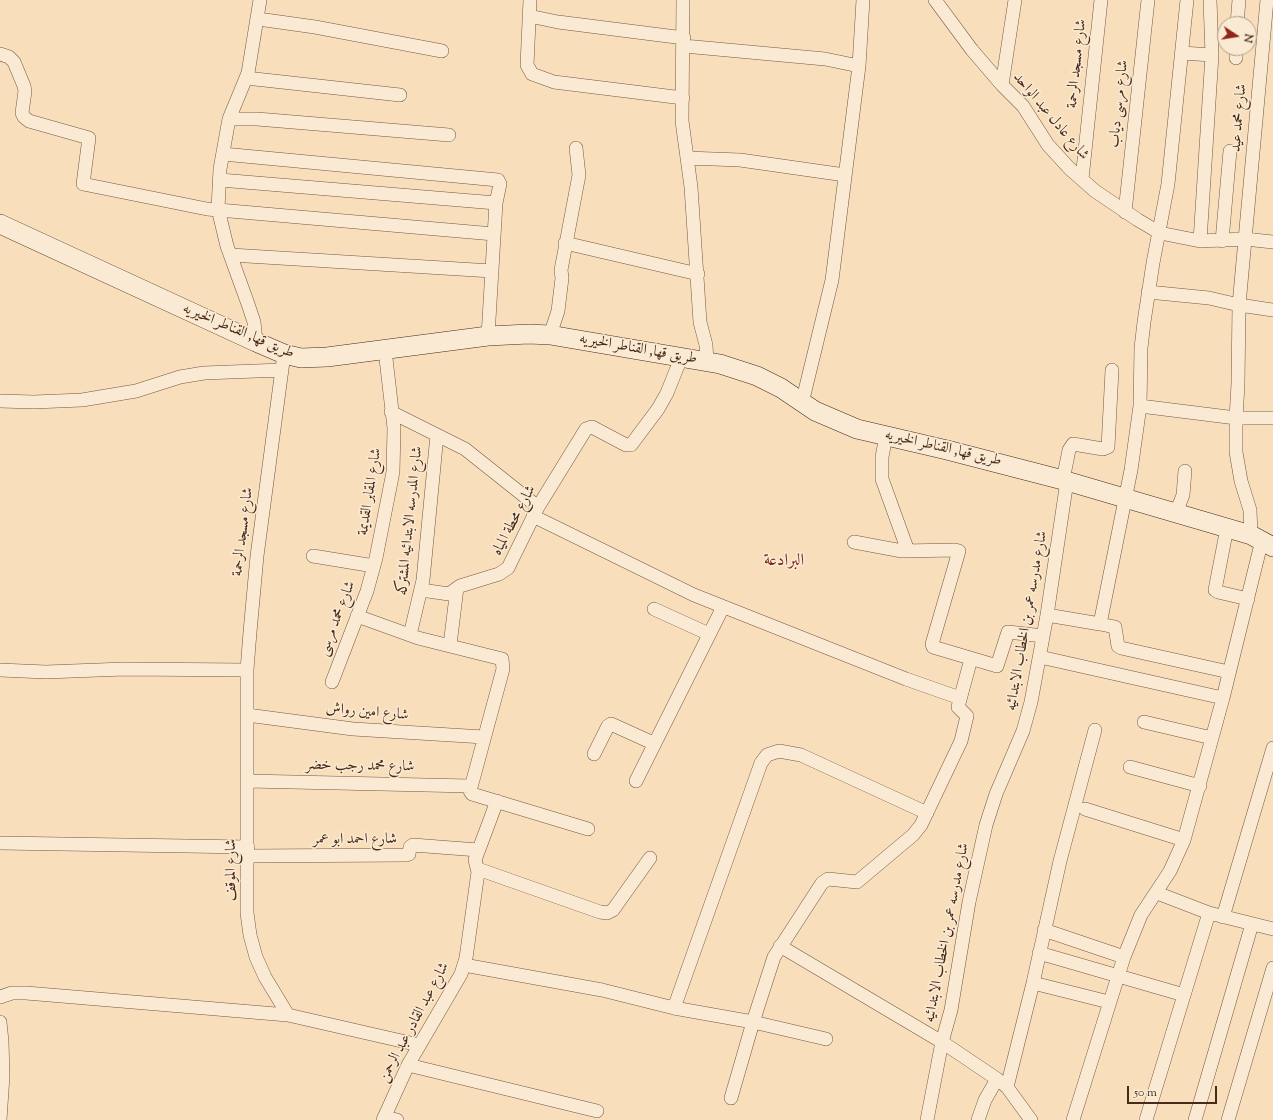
<!DOCTYPE html>
<meta charset="utf-8">
<style>
body{margin:0}
#map{position:relative;width:1273px;height:1120px;overflow:hidden;background:#f8debb;font-family:"Sorts Mill Goudy",serif}
canvas{display:block}
.north{position:absolute;left:1217px;top:16px;width:40px;height:40px;box-sizing:border-box;background:#faead3;border:1px solid #b29e88;border-radius:50%;rotate:102deg;font-size:11px;font-weight:700;line-height:16px;text-align:center;color:#472b18}
.north::after{content:'';display:block;margin:auto;width:14px;height:18px;background:#8f2418;clip-path:polygon(50% 0,100% 100%,50% 72%,0 100%)}
.scale{position:absolute;left:1127px;top:1086px;width:90px;height:18px;box-sizing:border-box;border:2px solid #472b18;border-top:0;padding-left:5px;font-size:12px;line-height:14px;white-space:nowrap;color:#472b18;-webkit-text-stroke:3px #faead3;paint-order:stroke}
</style>
<div id="map">
<canvas width="1273" height="1120"></canvas>
<div class="north">N</div>
<div class="scale">50 m</div>
</div>
<script>
const ctx = document.querySelector('canvas').getContext('2d');
ctx.lineJoin = 'round';
const shape = rows => new Path2D(rows.map(r => 'M' + r).join(''));
function strokePath(path, color, width, dash) { ctx.strokeStyle = color; ctx.lineWidth = width; ctx.lineCap = dash ? 'butt' : 'round'; ctx.setLineDash(dash || []); ctx.stroke(path); }
function drawText(font, color, halo, rows, align = 'center') {
  ctx.font = font + ' "Sorts Mill Goudy",Amiri,serif'; ctx.lineWidth = 3; ctx.setLineDash([]); ctx.textBaseline = 'middle'; ctx.strokeStyle = halo; ctx.fillStyle = color; for (const [text, x, y, turn = 0] of rows) {
    ctx.save(); ctx.translate(x, y); ctx.rotate((+turn || 0) * Math.PI / 180); ctx.textAlign = isNaN(turn) ? turn : align; if (halo) ctx.strokeText(text, 0, 0); ctx.fillText(text, 0, 0); ctx.restore();
  }
}
const street = shape([
 [530,0,527,65,532,74,554,82,683,98],
 [683,0,682,121,691,187,700,322,706,345,707,362],
 [935,0,972,50,1002,85,1023,106,1048,145,1070,169,1095,191,1138,220,1160,233,1200,241,1245,239,1273,242],
 [529,16,558,22,684,38],
 [258,19,315,27,442,51],
 [1237,24,1239,0],
 [684,46,825,59,859,66],
 [1182,53,1212,55],
 [0,54,9,57,14,62,24,86,25,91,22,113,24,117,29,121,89,138,83,184,207,209,494,234],
 [1236,58,1236,48],
 [246,78,400,95],
 [1002,85,1015,0],
 [229,119,257,119,449,135],
 [223,154,498,180,500,184,496,203,488,336],
 [687,158,740,160,845,175],
 [1082,179,1101,0],
 [220,180,496,203],
 [1125,212,1148,0],
 [1200,241,1212,55,1210,0],
 [1222,241,1230,151],
 [565,243,698,274],
 [231,255,492,271],
 [1148,292,1209,298,1239,305,1273,310],
 [550,335,558,311,562,278,561,270,579,175,576,148],
 [256,342,254,322,248,304,227,246,218,209,220,169,229,119,248,73,260,0],
 [284,354,257,556,250,632,247,670,247,913,250,935,256,957,265,977,288,1015],
 [0,401,34,402,82,400,136,391,180,377,204,373,282,370],
 [802,403,832,280,859,66,863,0],
 [1140,406,1236,418,1273,418],
 [391,412,465,449,538,507],
 [886,436,882,457,882,479,908,551],
 [1063,480,1069,450,1073,444,1103,449,1108,447,1112,370],
 [1176,513,1183,495,1185,471],
 [533,516,694,595,906,679,960,698],
 [1227,528,1215,590,1218,592,1248,599],
 [1251,535,1250,510,1241,481,1236,452,1236,418,1238,384,1239,305,1267,0],
 [854,542,902,551,955,550,959,551,932,644,933,647,997,666,1008,632,1043,636],
 [313,556,374,566],
 [421,590,449,594,460,586,499,574,508,568,538,507,586,429,592,427,626,445,631,445,658,409,667,393,681,358],
 [654,609,709,634],
 [1047,615,1100,624,1131,470,1140,406,1141,348,1144,322,1153,263,1168,184,1187,0],
 [357,616,418,638,502,659,503,669,470,791,472,794,588,829],
 [1100,624,1115,627,1118,646,1121,648,1229,672],
 [410,635,423,580,437,435],
 [450,645,457,588],
 [1040,657,1223,698],
 [0,670,46,672,124,669,247,670],
 [332,682,367,591,376,558,393,472,394,428,385,350],
 [247,715,353,729,484,737],
 [1144,722,1212,738],
 [594,754,608,726,611,724,653,743],
 [1130,767,1200,786],
 [248,781,470,786],
 [636,781,723,607],
 [1085,809,1184,840],
 [0,843,248,847],
 [248,856,406,855,409,854,410,847,413,845,478,850],
 [478,869,600,912,607,913,613,910,650,858],
 [1157,893,1209,913,1273,929],
 [1223,917,1273,748],
 [1044,930,1124,957],
 [780,946,942,1042,997,1079,1007,1087,1031,1120],
 [1039,953,1184,995],
 [464,965,602,990,674,1008,753,1022,774,957,822,883,828,879,857,882,913,835,921,825,961,741,967,716,958,707,971,659],
 [1033,983,1109,1002],
 [0,997,12,993,26,993,288,1015,419,1045],
 [674,1008,761,763,767,755,779,751,801,755,927,813],
 [0,1022,2,1042,3,1076,0,1120],
 [408,1065,597,1111],
 [1007,1087,1033,983,1060,861,1095,730],
 [731,1098,753,1022,826,1039],
 [384,1117,397,1120],
 [383,1120,408,1065,461,974,466,958,478,872,475,860,497,801],
 [927,1120,942,1042,951,1010,969,902,986,825,996,794,1023,731,1031,702,1047,615,1067,481],
 [978,1120,985,1100,997,1079],
 [1073,1120,1124,957,1141,915,1170,871,1184,840,1223,698,1262,540],
 [1146,1120,1209,913],
 [1195,1120,1252,924],
 [1228,1120,1273,968]
]);
const secondary = shape([
 [0,224,256,342,284,354,301,358,327,357,488,336,529,334,550,335,720,364,757,376,781,388,815,411,857,429,947,450,1063,480,1251,535,1273,547]
]);
strokePath(street, '#735841', 14);
strokePath(secondary, '#472b18', 20);
strokePath(street, '#faead3', 13);
strokePath(secondary, '#faead3', 19);
drawText('15px', '#472b18', '#faead3', [
 ["شارع مسجد الرحمة",1078,64,-84],
 ["شارع مرسى دياب",1120,104,-84],
 ["شارع عادل عبد الواحد",1050,117,50],
 ["شارع محمد عيد",1240,118,-85],
 ["طريق قها, القناطر الخيريه",238,332,23],
 ["طريق قها, القناطر الخيريه",638,350,10],
 ["طريق قها, القناطر الخيريه",943,449,13],
 ["شارع المقابر القديمة",371,492,-81],
 ["شارع المدرسه الابتدائيه المشتركه",411,521,-84],
 ["شارع محطة المياه",515,521,-62],
 ["شارع مسجد الرحمة",244,532,-83],
 ["شارع محمد مرسى",338,619,-69],
 ["شارع مدرسه عمر بن الخطاب الابتدائيه",1028,621,-80],
 ["شارع امين رواش",367,713,5],
 ["شارع محمد رجب خضر",360,767,1],
 ["شارع احمد ابو عمر",355,840],
 ["شارع الموقف",232,870,-90],
 ["شارع مدرسه عمر بن الخطاب الابتدائيه",948,933,-79],
 ["شارع عبد القادر عبد الرحمن",415,1023,-62]
]);
drawText('17px', '#7a1f14', '#faead3', [
 ["البرادعة",784,562]
]);
</script>
